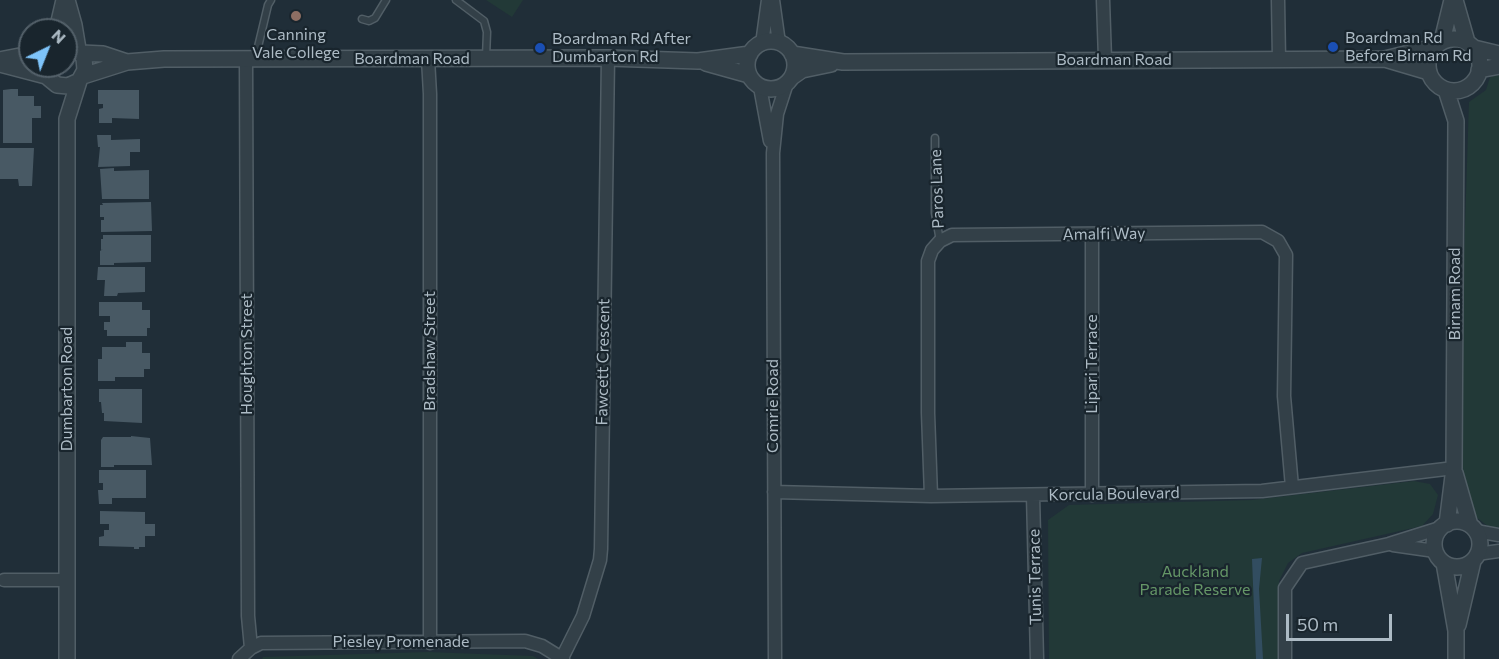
<!DOCTYPE html>
<style>
body{margin:0}
#map{position:relative;width:1499px;height:659px;overflow:hidden;background:#202e38;font-family:Commissioner,sans-serif}
canvas{display:block}
.north{position:absolute;left:18px;top:18px;width:60px;height:60px;box-sizing:border-box;background:#19252d;border:2px solid #54616a;border-radius:50%;rotate:43deg;font-size:16px;font-weight:700;line-height:24px;text-align:center;color:#adbbc5}
.north::after{content:'';display:block;margin:auto;width:21px;height:27px;background:#7ec4fa;clip-path:polygon(50% 0,100% 100%,50% 72%,0 100%)}
.scale{position:absolute;left:1286px;top:614px;width:106px;height:27px;box-sizing:border-box;border:3px solid #adbbc5;border-top:0;padding-left:8px;font-size:18px;line-height:21px;white-space:nowrap;color:#adbbc5;-webkit-text-stroke:4px #19252d;paint-order:stroke}
</style>
<div id="map">
<canvas width="1499" height="659"></canvas>
<div class="north">N</div>
<div class="scale">50 m</div>
</div>
<script>
const ctx = document.querySelector('canvas').getContext('2d');
ctx.lineJoin = 'round';
function paint(path, color) { ctx.fillStyle = color; ctx.fill(path, 'evenodd'); }
const shape = rows => new Path2D(rows.map(r => 'M' + r).join(''));
function strokePath(path, color, width, dash) { ctx.strokeStyle = color; ctx.lineWidth = width; ctx.lineCap = dash ? 'butt' : 'round'; ctx.setLineDash(dash || []); ctx.stroke(path); }
function drawText(font, color, halo, rows, align = 'center') {
  ctx.font = font + ' Commissioner,sans-serif'; ctx.lineWidth = 4.5; ctx.setLineDash([]); ctx.textBaseline = 'middle'; ctx.strokeStyle = halo; ctx.fillStyle = color; for (const [text, x, y, turn = 0] of rows) {
    ctx.save(); ctx.translate(x, y); ctx.rotate((+turn || 0) * Math.PI / 180); ctx.textAlign = isNaN(turn) ? turn : align; if (halo) ctx.strokeText(text, 0, 0); ctx.fillText(text, 0, 0); ctx.restore();
  }
}
paint(shape([
 [486,0,523,0,512,17],
 [1499,75,1499,527,1489,527,1476,517,1460,471,1458,442,1469,102,1486,90,1490,77],
 [1414,481,1430,484,1438,495,1433,514,1422,526,1302,553,1288,563,1279,581,1278,659,1049,659,1048,520,1069,505,1252,500],
 [428,652,533,656,538,659,262,659,263,657]
]), '#223937');
paint(shape([
 [1262,558,1259,589,1263,659,1256,659,1252,559]
]), '#324d60');
paint(shape([
 [11,89,18,89,18,96,34,96,34,106,41,106,41,118,32,118,32,143,3,143,3,90],
 [98,90,139,90,139,119,112,118,112,123,99,123,99,109,103,108,103,104,98,104],
 [97,135,111,135,111,140,140,139,140,152,130,152,130,166,98,167,100,147,98,147],
 [0,148,34,148,32,186,19,186,18,179,0,179],
 [114,168,114,171,149,170,149,199,102,199,100,169],
 [151,202,152,231,101,232,101,220,104,220,104,217,100,217,100,205,103,205,102,203],
 [103,235,151,235,151,262,114,263,114,265,100,265,100,251,103,249,101,250,101,239,103,239],
 [98,267,145,267,145,292,118,293,117,296,104,296,105,280,97,280],
 [99,302,142,302,142,310,150,310,150,328,147,328,147,336,107,336,107,330,104,330,104,322,110,322,110,316,99,316],
 [126,342,142,342,142,353,150,353,150,369,144,369,144,377,115,377,115,381,98,381,98,359,102,359,102,347,126,347],
 [99,389,142,389,142,423,104,421,104,413,102,413,101,402,99,402],
 [131,436,150,438,152,465,114,465,114,467,101,467,101,440,103,437,131,437],
 [99,470,146,470,146,498,112,498,112,504,99,504,98,490,103,490,103,483,99,483],
 [100,511,145,512,145,524,155,524,155,536,145,536,145,547,139,547,139,549,134,549,134,547,99,546,99,537,104,536,104,530,109,530,109,524,100,524]
]), '#485964');
const service = shape([
 [456,0,484,21,487,32,486,57],
 [362,19,369,21,375,18,386,0],
 [258,60,257,51,268,5,271,0],
 [935,138,935,213,940,241]
]);
const minor = shape([
 [773,0,779,43],
 [1103,0,1105,59],
 [1278,0,1279,59],
 [762,44,768,0],
 [428,59,430,94,430,643],
 [246,60,248,616,251,648],
 [760,87,770,141],
 [774,492,931,496,1262,491,1454,468],
 [1033,495,1037,659],
 [1092,495,1092,234],
 [931,496,928,413,928,261,932,250,940,241,952,235,1262,232,1278,241,1286,255,1284,396,1292,487],
 [1476,531,1499,535],
 [1393,545,1435,551],
 [1477,554,1499,551],
 [4,580,67,580],
 [562,658,583,616,600,560,601,549,608,58],
 [239,659,251,648,261,643,525,641,542,646,563,659],
 [775,659,773,153,777,114,787,83],
 [1285,659,1285,588,1302,563,1389,544,1440,528]
]);
const tertiary = shape([
 [67,0,74,25,78,49],
 [1455,0,1467,42],
 [57,30,64,0],
 '1428 65a26 26 0 1 1 52 0a26 26 0 1 1-52 0Z',
 [1442,41,1452,0],
 '747 65a24 24 0 1 1 48 0a24 24 0 1 1-48 0Z',
 [1474,48,1499,54],
 [81,53,103,54,127,62],
 [792,54,843,62,1385,59,1434,47],
 [1385,59,1429,72],
 [0,60,30,54],
 [706,63,749,75],
 [0,64,46,76],
 [44,66,46,76,57,85,68,86,79,81,85,70,84,58,78,49,66,45],
 [1479,70,1499,66],
 [83,76,127,62,164,59,608,58,698,61,750,54],
 [792,77,802,70,831,64],
 [1446,90,1456,121,1454,468,1447,524],
 [1455,473,1470,525],
 '1434 544a23 23 0 1 1 46 0a23 23 0 1 1-46 0Z',
 [1444,563,1456,631,1456,659],
 [1458,625,1473,561],
 [67,659,67,119,79,81]
]);
strokePath(service, '#515e66', 9);
strokePath(minor, '#515e66', 15);
strokePath(tertiary, '#515e66', 18);
strokePath(service, '#334048', 6);
strokePath(minor, '#334048', 12);
strokePath(tertiary, '#334048', 15);
for (const [x, y, r, color] of [
 [296,16,6,"#8d6e63"],
 [1333,47,6,"#1a4fb4"],
 [540,48,6,"#1a4fb4"]
]) { const dot = new Path2D(); dot.arc(x, y, r, 0, 2 * Math.PI); ctx.fillStyle = color; ctx.fill(dot); strokePath(dot, '#19252d', 2); }
drawText('16px', '#adbbc5', '#19252d', [
 ["Canning",296,35,"center"],
 ["Vale College",296,53,"center"],
 ["Boardman Rd",1345,38],
 ["Before Birnam Rd",1345,56],
 ["Boardman Rd After",552,39],
 ["Dumbarton Rd",552,57]
], 'left');
drawText('16px', '#adbbc5', '#19252d', [
 ["Boardman Road",412,59],
 ["Boardman Road",1114,60],
 ["Paros Lane",937,189,-92],
 ["Amalfi Way",1104,234,-1],
 ["Birnam Road",1455,294,-90],
 ["Bradshaw Street",430,351,-90],
 ["Houghton Street",247,354,-90],
 ["Fawcett Crescent",603,362,-89],
 ["Lipari Terrace",1092,364,-90],
 ["Dumbarton Road",67,389,-90],
 ["Comrie Road",773,406,-90],
 ["Korcula Boulevard",1114,494,-1],
 ["Tunis Terrace",1035,577,-91],
 ["Piesley Promenade",401,642]
]);
drawText('16px', '#659667', '#19252d', [
 ["Auckland",1195,572],
 ["Parade Reserve",1195,590]
]);
</script>
